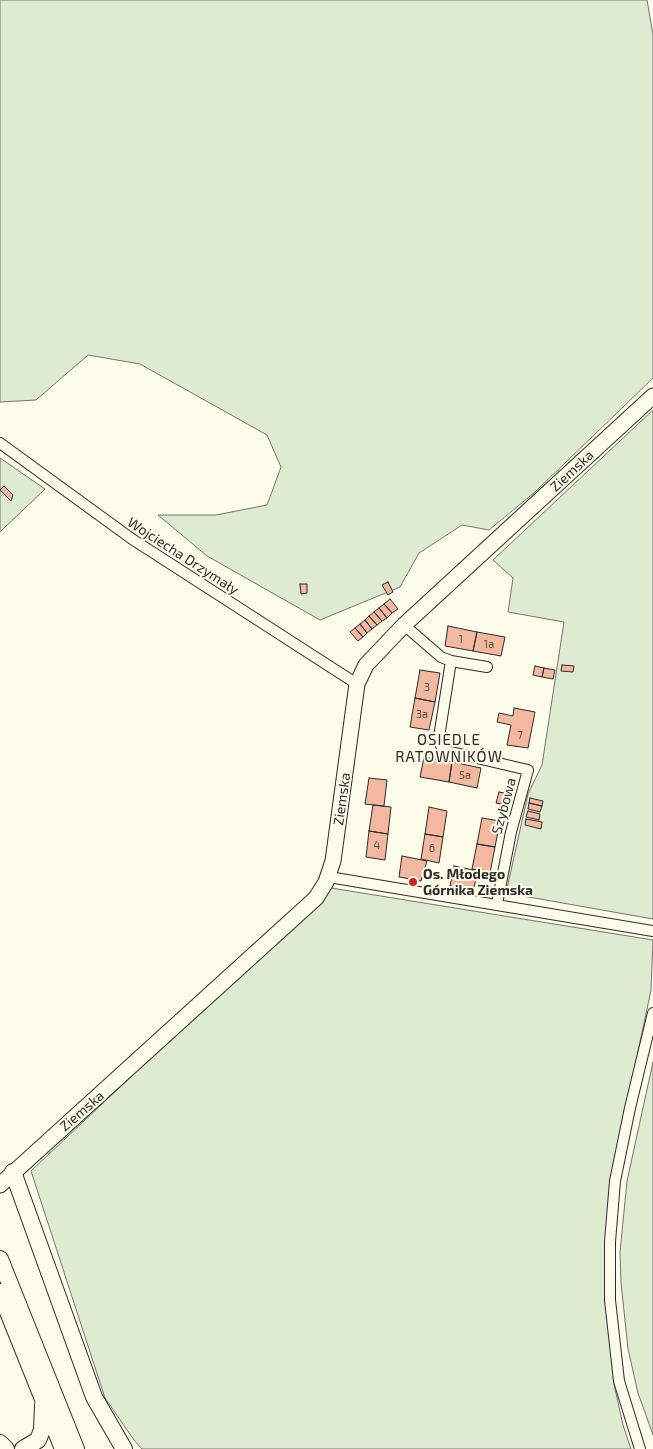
<!DOCTYPE html>
<meta charset="utf-8">
<style>
body{margin:0}
canvas{display:block;background:#fdfbea}
</style>
<canvas width="653" height="1449"></canvas>
<script>
const ctx = document.querySelector('canvas').getContext('2d');
ctx.lineJoin = 'round';
function paint(path, color) { ctx.fillStyle = color; ctx.fill(path, 'evenodd'); }
const shape = rows => new Path2D(rows.map(r => 'M' + r).join(''));
function strokePath(path, color, width, dash) { ctx.strokeStyle = color; ctx.lineWidth = width; ctx.lineCap = dash ? 'butt' : 'round'; ctx.setLineDash(dash || []); ctx.stroke(path); }
function drawText(font, color, halo, rows, align = 'center') {
  ctx.font = font + ' "Exo 2",sans-serif'; ctx.lineWidth = 4; ctx.setLineDash([]); ctx.textBaseline = 'middle'; ctx.strokeStyle = halo; ctx.fillStyle = color; for (const [text, x, y, turn = 0] of rows) {
    ctx.save(); ctx.translate(x, y); ctx.rotate((+turn || 0) * Math.PI / 180); ctx.textAlign = isNaN(turn) ? turn : align; if (halo) ctx.strokeText(text, 0, 0); ctx.fillText(text, 0, 0); ctx.restore();
  }
}
const green = shape([
 [0,0,647,0,653,35,653,378,535,492,489,530,462,525,419,553,400,587,320,620,207,556,158,515,216,515,267,505,281,467,267,435,140,364,88,355,36,400,0,402,0,0],
 [653,410,653,919,506,893,528,794,542,765,564,622,508,612,513,578,493,560,653,410],
 [0,458,45,489,0,532,0,458],
 [331,888,653,940,651,990,618,1147,607,1290,614,1384,623,1425,631,1449,142,1449,134,1440,105,1398,31,1171,331,888],
 [653,1062,653,1435,638,1393,628,1349,621,1283,620,1252,627,1181,653,1062]
]);
paint(green, '#deebd1');
strokePath(green, '#74746e', 1);
const building = shape([
 [4,486,13,495,11,501,0,490,4,486],
 [388,582,393,592,388,595,382,585,388,582],
 [300,584,307,584,307,593,301,594,300,584],
 [390,599,398,609,392,613,384,604,390,599],
 [384,604,392,613,387,618,379,608,384,604],
 [379,608,387,618,382,621,374,612,379,608],
 [374,612,382,621,377,625,369,616,374,612],
 [369,616,377,625,372,629,365,620,369,616],
 [365,620,372,629,367,633,360,624,365,620],
 [360,624,367,633,363,637,355,628,360,624],
 [448,626,477,632,473,651,445,646,448,626],
 [355,628,363,637,358,641,350,632,355,628],
 [477,632,505,637,501,656,473,651,477,632],
 [562,665,574,666,573,672,561,671,562,665],
 [535,666,544,668,542,677,533,675,535,666],
 [544,668,555,670,553,679,542,677,544,668],
 [420,670,440,673,435,702,415,698,420,670],
 [415,698,435,702,429,730,410,727,415,698],
 [514,708,535,712,528,748,507,745,511,725,497,722,499,713,513,716,514,708],
 [424,757,452,762,449,782,420,777,424,757],
 [452,762,481,768,477,788,449,782,452,762],
 [369,778,387,780,384,806,365,804,369,778],
 [499,792,510,794,507,805,496,803,499,792],
 [530,798,543,801,542,806,529,803,530,798],
 [529,803,542,806,540,812,528,809,529,803],
 [373,805,391,807,388,834,369,831,373,805],
 [429,807,447,811,443,837,425,834,429,807],
 [528,811,540,814,539,820,526,817,528,811],
 [482,818,500,821,495,847,477,844,482,818],
 [526,819,542,822,541,829,525,825,526,819],
 [369,831,388,834,385,860,366,857,369,831],
 [425,834,443,837,439,863,421,859,425,834],
 [477,844,495,847,490,873,472,869,477,844],
 [402,856,427,861,421,881,399,877,402,856],
 [454,866,478,871,473,891,450,886,454,866]
]);
paint(building, '#f2b8a0');
strokePath(building, '#2b2b2b', 1);
const street = shape([
 [0,443,132,539,357,684],
 [404,625,441,657,451,661,439,737,441,746,447,751,528,770,511,832,497,904],
 [451,661,487,667],
 [329,877,653,931],
 [640,1449,619,1381,610,1300,610,1242,615,1181,630,1108,653,1013]
]);
const secondary = shape([
 [0,1185,316,898,326,882,333,861,357,684,366,665,404,625,653,396]
]);
const primary = shape([
 [13,1172,94,1397,124,1449],
 [0,1259,76,1449],
 [0,1292,63,1449],
 [0,1443,6,1449],
 [23,1449,38,1440,42,1430,43,1405]
]);
strokePath(street, '#2b2b2b', 12);
strokePath(secondary, '#2b2b2b', 17);
strokePath(primary, '#2b2b2b', 18);
strokePath(street, '#fdfbea', 10);
strokePath(secondary, '#fdfbea', 15);
strokePath(primary, '#fdfbea', 16);
for (const [x, y, r, color] of [
 [413,882,5,"#c62828"]
]) { const dot = new Path2D(); dot.arc(x, y, r, 0, 2 * Math.PI); ctx.fillStyle = color; ctx.fill(dot); strokePath(dot, '#fdfbea', 2); }
drawText('11px', '#5d4e48', null, [
 ["1",461,639],
 ["1a",489,644],
 ["3",427,687],
 ["3a",422,714],
 ["7",520,735],
 ["5a",465,775],
 ["4",377,845],
 ["6",432,848]
]);
drawText('14px', '#2b2b2b', '#fdfbea', [
 ["Ziemska",572,471,-43],
 ["Wojciecha Drzymały",183,556,33],
 ["Ziemska",342,799,-82],
 ["Szybowa",504,806,-75],
 ["Ziemska",82,1111,-41]
]);
drawText('bold 14px', '#2b2b2b', '#fdfbea', [
 ["Os. Młodego",423,874],
 ["Górnika Ziemska",423,890]
], 'left');
ctx.letterSpacing = '1px';
drawText('15px', '#2b2b2b', '#fdfbea', [
 ["OSIEDLE",449,740],
 ["RATOWNIKÓW",449,757]
]);
ctx.letterSpacing = '0px';
</script>
